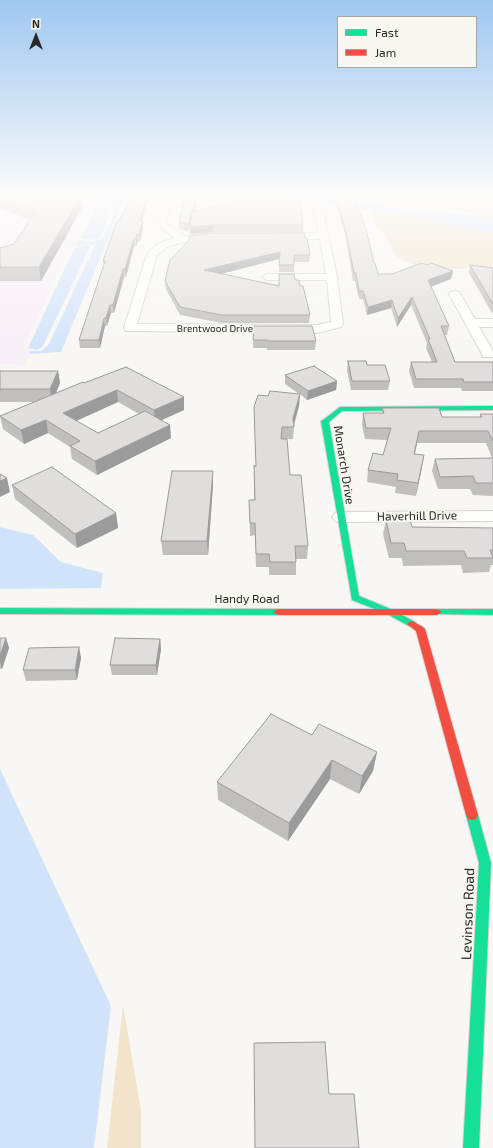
<!DOCTYPE html>
<style>
body{margin:0}
#map{position:relative;width:493px;height:1148px;overflow:hidden;background:#f9f7f4;font-family:"Exo 2",sans-serif}
canvas{display:block}
.legend{position:absolute;left:337px;top:16px;width:140px;height:52px;box-sizing:border-box;background:#faf7f3;border:1px solid #a6a4a1;margin:0;padding:5px 7px;list-style:none;font-size:12px;color:#292826}
.legend li{display:flex;align-items:center;gap:8px;height:20px}
.legend b{width:20px;border:1px solid #a6a4a1}
.north{position:absolute;left:16px;top:16px;width:40px;height:40px;-webkit-text-stroke:3px #faf7f3;paint-order:stroke;rotate:0deg;font-size:11px;font-weight:700;line-height:16px;text-align:center;color:#292826}
.north::after{content:'';display:block;margin:auto;width:14px;height:18px;background:#292826;clip-path:polygon(50% 0,100% 100%,50% 72%,0 100%)}
</style>
<div id="map">
<canvas width="493" height="1148"></canvas>
<ul class="legend">
<li><b style="height:5px;background:#16e098"></b>Fast</li>
<li><b style="height:5px;background:#f24e42"></b>Jam</li>
</ul>
<div class="north">N</div>
</div>
<script>
const ctx = document.querySelector('canvas').getContext('2d');
ctx.lineJoin = 'round';
function paint(path, color) { ctx.fillStyle = color; ctx.fill(path, 'evenodd'); }
const shape = rows => new Path2D(rows.map(r => 'M' + r).join(''));
function strokePath(path, color, width, dash) { ctx.strokeStyle = color; ctx.lineWidth = width; ctx.lineCap = dash ? 'butt' : 'round'; ctx.setLineDash(dash || []); ctx.stroke(path); }
function drawText(font, color, halo, rows, align = 'center') {
  ctx.font = font + ' "Exo 2",sans-serif'; ctx.lineWidth = 4; ctx.setLineDash([]); ctx.textBaseline = 'middle'; ctx.strokeStyle = halo; ctx.fillStyle = color; for (const [text, x, y, turn = 0] of rows) {
    ctx.save(); ctx.translate(x, y); ctx.rotate((+turn || 0) * Math.PI / 180); ctx.textAlign = isNaN(turn) ? turn : align; if (halo) ctx.strokeText(text, 0, 0); ctx.fillText(text, 0, 0); ctx.restore();
  }
}
paint(shape([
 [0,196,98,196,78,238,79,240,75,247,70,249,23,348,25,350,30,351,24,365,0,364]
]), '#f7eff8');
paint(shape([
 [429,196,493,196,493,219,480,217,471,212,447,208,431,203,429,200],
 [371,210,419,217,478,231,493,232,493,266,458,269,415,265,397,258,385,236,374,222],
 [123,1005,141,1111,141,1148,107,1148]
]), '#f1e4cb');
paint(shape([
 [102,196,118,196,100,237,92,240,81,238],
 [121,196,126,196,61,352,29,354,30,351,42,351,49,344,95,245,84,244,75,247,79,240,92,242,103,238],
 [274,196,308,196,404,209,478,216,493,219,493,232,478,231,419,217],
 [84,245,91,245,44,344,38,350,28,348,74,249],
 [0,527,33,535,61,562,103,573,101,588,0,589],
 [0,769,111,1006,94,1148,0,1148]
]), '#d1e3fb');
const street = shape([
 [312,196,320,196,337,277,343,324,341,327,317,333,126,331,124,328,147,254,159,243,175,238,156,224,161,206,162,204,178,200,220,201,221,203,217,206,178,206,169,208,166,223,185,236,214,233,219,236,214,239,184,242,167,247,157,255,137,324,317,325,331,322,327,280,267,280,262,277,267,274,326,274,320,239,278,239,273,236,278,233,318,233,312,196],
 [455,291,459,292,475,319,493,319,493,327,479,327,493,351,493,357,483,357,482,354,449,294,451,292,455,291],
 [493,511,493,521,341,522,335,521,332,517,335,513,341,512,493,511]
]);
const fast = shape([
 [493,406,493,410,342,411,329,422,359,596,393,610,415,622,417,624,415,626,412,627,409,626,387,614,352,600,321,421,323,420,340,407,493,406],
 [0,608,278,609,283,612,278,615,0,614,0,608],
 [437,609,493,609,493,615,434,614,432,612,434,610,437,609],
 [472,810,476,811,478,815,491,863,479,1148,463,1148,479,863,466,815,468,811,472,810]
]);
const jam = shape([
 [278,609,437,609,442,612,437,615,278,615,273,612,278,609],
 [412,621,423,627,425,629,478,815,476,819,472,820,468,819,466,815,416,631,407,624,409,622,412,621]
]);
strokePath(street, '#d5d4d1', 2);
strokePath(fast, '#d5d4d1', 2);
strokePath(jam, '#d5d4d1', 2);
paint(street, '#fefefd');
paint(fast, '#16e098');
paint(jam, '#f24e42');
paint(shape([
 [0,196,83,206,41,281,0,281,0,248,14,244,30,220,0,208],
 [131,196,151,196,144,211,142,221,143,228,140,241,138,241,136,246,134,246,126,277,124,277,114,313,111,313,107,326,105,326,100,348,80,348,79,340,104,265,103,261,119,221],
 [177,196,200,196,199,199,186,199,186,196],
 [247,196,291,196,288,201,303,225,303,232,213,232,190,234,190,225,188,231,179,229,179,222,196,201,196,208,195,211,247,200],
 [334,196,353,196,374,263,378,274,392,274,427,265,453,271,451,279,431,287,449,326,447,335,444,335,455,362,493,362,493,391,462,391,461,388,414,388,409,371,411,362,432,362,426,348,427,343,411,305,397,327,391,308,367,315,363,299,359,299,355,281,353,281,346,239],
 [305,238,310,255,309,262,294,262,294,272,279,272,279,259,221,274,279,285,295,280,300,286,310,315,309,323,222,323,180,315,166,289,165,281],
 [470,265,493,268,493,313,492,313,469,273],
 [254,326,316,341,315,350,267,350,267,348,253,348],
 [348,361,367,365,390,381,388,390,351,390,347,370],
 [126,367,184,410,162,420,171,438,97,475,72,459,70,447,48,433,24,444,3,429,0,416,34,402,0,402,0,371,58,371,60,383,56,393,84,383],
 [118,402,139,414,98,433,76,421],
 [285,375,337,381,336,390,307,400,300,394,299,406,294,426,293,439,284,439,290,475,308,546,307,559,296,559,296,575,269,575,269,567,256,567,255,535,250,536,249,500,254,500,254,465,256,466,254,407,268,396,299,394,285,384],
 [382,408,442,417,480,417,480,414,493,414,493,496,473,495,470,489,438,489,432,471,435,459,492,458,486,443,417,443,415,454,422,467,416,496,395,493,396,487,367,482,368,470,383,455,387,440,365,439,362,425,363,413,382,413],
 [12,485,116,513,118,528,77,548,15,499],
 [213,485,208,555,163,555,161,541],
 [386,520,412,527,493,528,493,565,491,565,489,572,463,573,461,565,403,566,402,558,389,558,383,534],
 [0,638,6,638,9,648,2,669,0,669],
 [160,639,161,649,157,675,112,675,110,665],
 [79,647,81,658,77,680,26,681,23,670],
 [312,735,377,752,373,771,359,794,330,779,288,841,218,800,217,782],
 [254,1043,329,1094,359,1148,255,1148]
]), '#c0bfbe');
paint(shape([
 [81,196,82,196,83,206,41,281,39,267],
 [147,196,151,196,144,211,141,227,143,221,143,228,140,241,139,234,140,221,144,204],
 [287,196,291,196,284,207,284,201],
 [196,201,196,208,193,218,192,212],
 [192,213,192,220,188,231,188,224],
 [213,225,213,232,190,234,190,227],
 [137,234,138,241,136,246,136,238],
 [134,238,134,246,126,277,125,269],
 [280,252,279,259,205,278,204,270],
 [123,269,124,277,114,313,113,305],
 [453,271,451,279,427,288,428,280],
 [412,297,411,305,397,327,398,318],
 [392,300,391,308,367,315,368,307],
 [110,305,111,313,107,326,106,318],
 [104,318,105,326,100,348,99,340],
 [58,371,60,383,52,402,50,389],
 [337,381,336,390,307,400,308,391],
 [117,390,118,402,65,426,63,413],
 [300,394,299,406,293,427,293,418],
 [184,397,184,410,155,423,154,410],
 [46,420,48,433,24,444,21,430],
 [170,425,171,438,97,475,95,461],
 [419,431,417,443,412,466,414,454],
 [424,455,422,467,416,496,418,483],
 [213,471,213,485,208,555,207,541],
 [7,478,10,492,0,497,0,481],
 [116,513,118,528,77,548,75,534],
 [6,638,9,648,2,669,0,662,0,656],
 [160,639,161,649,157,675,156,665],
 [79,647,81,658,77,680,75,670],
 [377,752,373,771,359,794,362,776],
 [332,760,330,779,288,841,289,823]
]), '#9c9b9b');
const building = shape([
 [0,196,81,196,39,267,0,267,0,248,14,244,36,211,0,196],
 [131,196,147,196,144,204,140,221,143,221,139,234,137,234,136,238,134,238,125,269,123,269,113,305,110,305,106,318,104,318,99,340,79,340,105,261,103,261,117,221,119,221,131,196],
 [247,196,287,196,284,201,300,201,303,225,213,225,190,227,192,213,188,224,179,222,184,201,196,201,192,212,247,200,247,196],
 [336,196,353,196,365,226,374,263,375,263,378,274,392,274,422,263,427,265,431,263,453,271,428,280,449,326,441,326,455,362,493,362,493,382,464,382,463,379,416,379,411,362,437,362,428,339,430,339,412,297,398,318,392,300,368,307,363,291,359,291,356,273,354,273,346,232,336,196],
 [213,233,304,233,305,238,307,238,310,255,294,255,294,265,279,265,280,252,204,270,279,286,279,274,294,274,295,280,299,280,300,286,303,286,310,315,222,315,180,307,165,281,170,260,189,240,189,236,213,233],
 [470,265,493,268,493,304,470,265],
 [254,326,312,326,316,341,268,341,267,340,253,340,254,326],
 [348,361,366,361,367,365,385,365,390,381,352,381,348,361],
 [314,366,337,381,308,391,285,375,314,366],
 [126,367,184,397,154,410,117,390,63,413,98,433,145,411,170,425,95,461,70,446,80,441,46,420,21,430,0,416,83,382,84,383,126,367],
 [0,371,58,371,50,389,0,389,0,371],
 [270,391,300,394,293,418,294,427,282,427,281,439,287,439,290,475,301,475,308,546,295,546,296,562,270,562,269,554,256,554,255,523,250,523,249,500,255,500,254,465,256,467,254,407,258,395,268,396,270,391],
 [382,408,439,408,442,417,482,417,480,414,493,414,493,441,488,431,419,431,414,454,424,455,418,483,397,480,398,474,368,470,373,453,383,455,391,428,366,428,363,413,384,413,382,408],
 [493,458,493,483,476,483,473,476,440,477,435,459,493,458],
 [52,467,116,513,75,534,12,485,52,467],
 [172,471,213,471,207,541,161,541,172,471],
 [0,474,7,478,0,481,0,474],
 [386,520,410,520,412,527,493,528,493,550,490,550,493,558,467,558,464,551,406,551,404,543,391,543,386,520],
 [0,638,6,638,0,656,0,638],
 [115,638,160,639,156,665,110,665,115,638],
 [79,647,75,670,23,670,29,648,79,647],
 [271,714,312,735,319,724,377,752,362,776,332,760,289,823,217,782,271,714],
 [325,1042,329,1094,354,1094,359,1148,255,1148,254,1043,325,1042]
]);
paint(building, '#dfdedd');
strokePath(building, '#9c9b9b', 1);
const sky = ctx.createLinearGradient(0, 0, 0, 357);
sky.addColorStop(0, '#9fc7f0');
sky.addColorStop(0.55, '#fcfbfa');
sky.addColorStop(1, '#fcfbfa00');
ctx.fillStyle = sky;
ctx.fillRect(0, 0, 493, 357);
drawText('10px', '#292826', '#faf7f3', [
 ["Brentwood Drive",215,329]
]);
drawText('12px', '#292826', '#faf7f3', [
 ["Monarch Drive",344,465,81],
 ["Haverhill Drive",417,516,-1],
 ["Handy Road",247,599]
]);
drawText('14px', '#292826', '#faf7f3', [
 ["Levinson Road",468,914,-88]
]);
</script>
